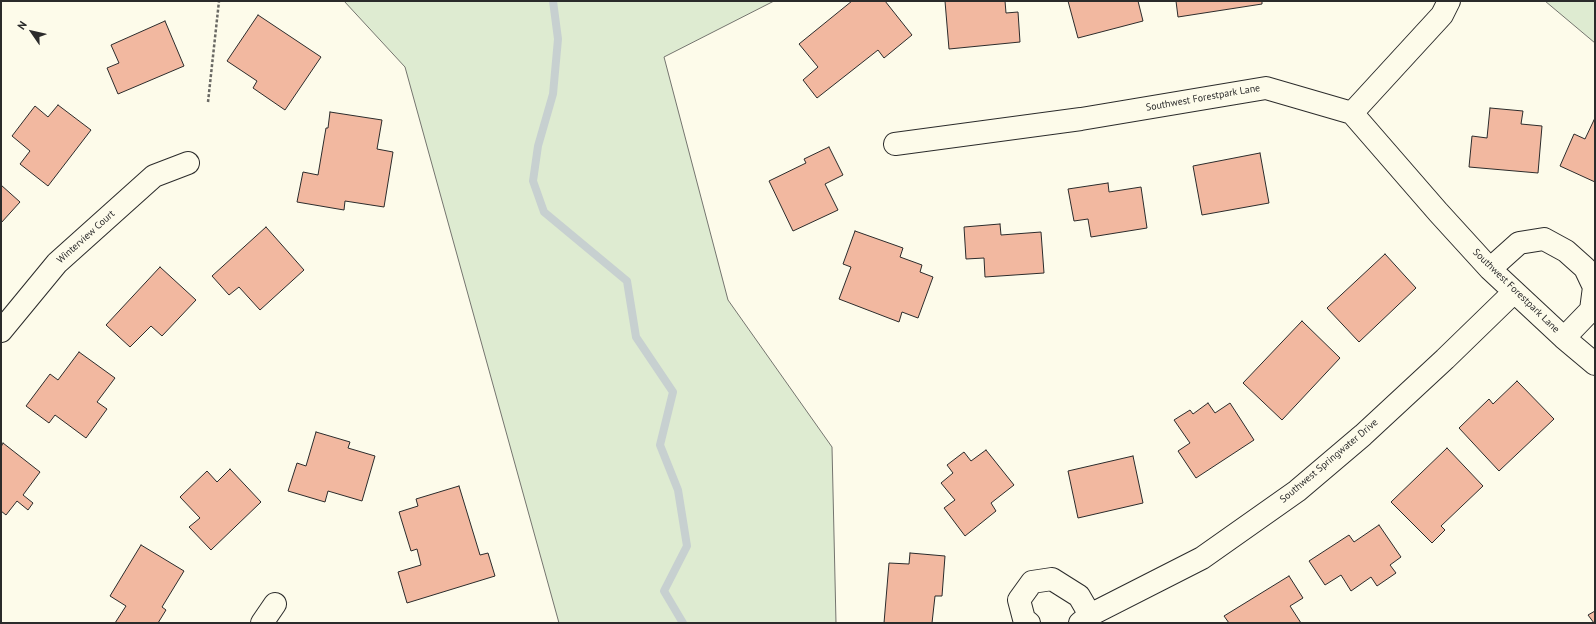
<!DOCTYPE html>
<style>
body{margin:0}
#map{position:relative;width:1596px;height:624px;overflow:hidden;background:#fdfbea;font-family:"PT Sans",sans-serif}
canvas{display:block}
.frame{position:absolute;inset:0;border:2px solid #2b2b2b;pointer-events:none}
.north{position:absolute;left:12px;top:12px;width:40px;height:40px;-webkit-text-stroke:3px #fdfbea;paint-order:stroke;rotate:304deg;font-size:11px;font-weight:700;line-height:16px;text-align:center;color:#2b2b2b}
.north::after{content:'';display:block;margin:auto;width:14px;height:18px;background:#2b2b2b;clip-path:polygon(50% 0,100% 100%,50% 72%,0 100%)}
</style>
<div id="map">
<canvas width="1596" height="624"></canvas>
<div class="frame"></div>
<div class="north">N</div>
</div>
<script>
const ctx = document.querySelector('canvas').getContext('2d');
ctx.lineJoin = 'round';
function paint(path, color) { ctx.fillStyle = color; ctx.fill(path, 'evenodd'); }
const shape = rows => new Path2D(rows.map(r => 'M' + r).join(''));
function strokePath(path, color, width, dash) { ctx.strokeStyle = color; ctx.lineWidth = width; ctx.lineCap = dash ? 'butt' : 'round'; ctx.setLineDash(dash || []); ctx.stroke(path); }
function drawText(font, color, halo, rows, align = 'center') {
  ctx.font = font + ' "PT Sans",sans-serif'; ctx.lineWidth = 3; ctx.setLineDash([]); ctx.textBaseline = 'middle'; ctx.strokeStyle = halo; ctx.fillStyle = color; for (const [text, x, y, turn = 0] of rows) {
    ctx.save(); ctx.translate(x, y); ctx.rotate((+turn || 0) * Math.PI / 180); ctx.textAlign = isNaN(turn) ? turn : align; if (halo) ctx.strokeText(text, 0, 0); ctx.fillText(text, 0, 0); ctx.restore();
  }
}
const green = shape([
 [344,1,774,1,664,57,728,300,832,447,836,623,559,623,405,67,344,1],
 [1545,1,1595,1,1595,43,1545,1]
]);
paint(green, '#deebd1');
strokePath(green, '#74746e', 1);
strokePath(shape([
 [553,1,558,39,553,94,538,146,533,181,544,212,627,281,636,337,673,392,660,445,678,490,687,546,664,591,683,623]
]), '#c7d0d0', 8);
const building = shape([
 [852,1,885,1,912,35,884,58,878,50,817,98,803,80,818,67,799,44,852,1],
 [945,1,1005,1,1006,13,1018,12,1020,42,949,49,945,1],
 [1068,1,1138,1,1143,21,1078,38,1068,1],
 [1176,1,1262,1,1262,4,1178,17,1176,1],
 [258,15,321,57,285,110,253,88,257,81,227,61,258,15],
 [165,21,184,66,118,94,107,68,119,63,111,45,165,21],
 [58,105,91,130,48,186,20,164,30,151,12,136,35,106,48,117,58,105],
 [1490,108,1523,111,1521,124,1542,126,1538,173,1469,167,1472,136,1487,138,1490,108],
 [330,112,382,120,377,149,393,152,384,207,345,201,344,210,297,202,303,172,318,175,326,128,328,128,330,112],
 [1594,120,1595,120,1595,182,1560,166,1574,134,1585,139,1594,120],
 [829,147,843,175,825,184,838,210,793,231,769,181,806,163,804,159,829,147],
 [1260,153,1269,203,1202,215,1193,166,1260,153],
 [1108,183,1109,192,1141,187,1147,228,1091,237,1088,219,1074,221,1068,189,1108,183],
 [1,185,20,202,1,223,1,185],
 [1000,224,1001,235,1041,232,1044,273,985,277,984,258,966,259,964,227,1000,224],
 [266,227,304,270,260,310,239,287,229,295,212,276,266,227],
 [855,231,903,248,900,257,922,265,920,272,933,277,918,318,902,312,899,322,839,299,851,267,843,264,855,231],
 [1385,254,1416,288,1359,342,1327,308,1385,254],
 [160,267,196,300,162,336,151,326,130,347,106,325,160,267],
 [1302,321,1340,358,1282,420,1243,383,1302,321],
 [79,352,115,378,97,402,107,409,86,438,55,415,49,423,26,406,50,374,58,380,79,352],
 [1517,381,1554,419,1499,471,1459,428,1489,399,1493,404,1517,381],
 [1208,403,1215,413,1230,403,1254,440,1196,478,1178,451,1190,443,1174,420,1190,410,1193,414,1208,403],
 [316,432,350,442,348,448,375,456,362,501,328,491,325,502,288,491,297,463,306,466,316,432],
 [3,443,40,472,23,495,33,503,28,510,17,501,6,515,1,511,1,447,3,443],
 [1447,448,1483,486,1441,526,1445,530,1432,543,1391,502,1447,448],
 [986,450,1014,485,991,503,996,511,965,536,944,508,955,500,941,483,953,473,947,465,964,452,971,461,986,450],
 [1133,456,1143,503,1078,518,1068,471,1133,456],
 [230,469,261,502,211,550,189,527,200,518,180,497,207,471,217,482,230,469],
 [459,486,480,555,488,553,495,576,407,603,398,572,421,565,417,549,411,551,399,512,418,506,416,499,459,486],
 [1379,525,1401,557,1390,565,1396,573,1377,586,1371,577,1351,591,1341,575,1325,585,1309,561,1349,535,1354,542,1379,525],
 [141,545,184,571,162,607,166,610,158,623,115,623,126,606,110,596,141,545],
 [910,553,945,556,942,596,935,596,932,623,884,623,889,563,909,564,910,553],
 [1289,576,1303,598,1290,606,1301,623,1229,623,1224,616,1289,576],
 [1595,611,1595,623,1594,623,1588,615,1595,611]
]);
paint(building, '#f2b8a0');
strokePath(building, '#2b2b2b', 1);
const minor = shape([
 [1352,113,1442,15,1449,1],
 [895,144,1081,119,1266,88,1352,113,1438,212,1490,269,1564,338,1595,364],
 [1490,269,1519,243,1544,239,1566,251,1585,268,1594,287,1591,310,1564,338],
 [1,331,57,263,154,176,188,163],
 [262,623,275,604],
 [1029,623,1024,619,1019,600,1032,582,1052,579,1079,596,1090,615],
 [1080,623,1090,615,1202,558,1297,491,1363,435,1445,359,1514,292]
]);
strokePath(minor, '#2b2b2b', 24);
strokePath(shape([
 [208,102,219,1]
]), '#6a6964', 2.5, [3, 2]);
strokePath(minor, '#fdfbea', 22);
drawText('10px', '#2b2b2b', '#fdfbea', [
 ["Southwest Forestpark Lane",1203,98,-10],
 ["Winterview Court",86,237,-42],
 ["Southwest Forestpark Lane",1516,291,44],
 ["Southwest Springwater Drive",1329,461,-40]
]);
</script>
